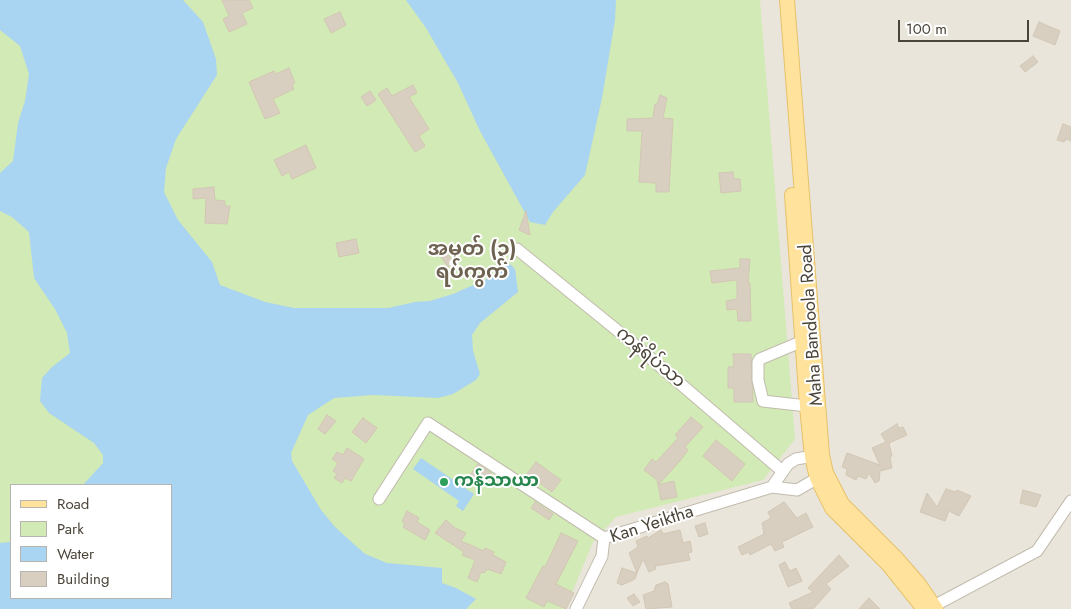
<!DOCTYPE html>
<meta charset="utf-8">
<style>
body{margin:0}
#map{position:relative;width:1071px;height:609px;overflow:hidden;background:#f6f3ec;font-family:Jost,sans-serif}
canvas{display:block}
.legend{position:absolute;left:10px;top:484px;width:162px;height:115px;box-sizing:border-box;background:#fff;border:1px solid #b7b4b0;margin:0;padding:6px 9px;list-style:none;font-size:15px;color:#4b4439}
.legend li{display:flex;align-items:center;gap:10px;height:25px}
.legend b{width:25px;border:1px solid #b7b4b0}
.scale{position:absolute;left:898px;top:20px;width:131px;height:22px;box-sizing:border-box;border:2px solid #4b4439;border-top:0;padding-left:6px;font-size:15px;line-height:18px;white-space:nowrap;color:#4b4439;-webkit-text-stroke:4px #fff;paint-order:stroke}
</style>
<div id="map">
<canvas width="1071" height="609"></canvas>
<ul class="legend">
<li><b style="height:6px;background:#ffe39c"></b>Road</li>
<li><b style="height:14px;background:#d2eab5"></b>Park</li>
<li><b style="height:14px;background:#a9d4f2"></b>Water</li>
<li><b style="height:14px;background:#d8cfc1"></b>Building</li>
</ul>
<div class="scale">100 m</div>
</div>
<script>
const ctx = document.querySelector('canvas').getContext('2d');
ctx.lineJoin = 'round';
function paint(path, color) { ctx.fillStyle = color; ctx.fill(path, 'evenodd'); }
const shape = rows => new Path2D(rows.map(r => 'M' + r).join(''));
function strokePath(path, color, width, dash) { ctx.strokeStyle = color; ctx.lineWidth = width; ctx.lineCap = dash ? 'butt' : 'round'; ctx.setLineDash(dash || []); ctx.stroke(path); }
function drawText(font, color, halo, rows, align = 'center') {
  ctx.font = font + ' Jost,"Noto Sans Myanmar",sans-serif'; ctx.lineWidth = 4; ctx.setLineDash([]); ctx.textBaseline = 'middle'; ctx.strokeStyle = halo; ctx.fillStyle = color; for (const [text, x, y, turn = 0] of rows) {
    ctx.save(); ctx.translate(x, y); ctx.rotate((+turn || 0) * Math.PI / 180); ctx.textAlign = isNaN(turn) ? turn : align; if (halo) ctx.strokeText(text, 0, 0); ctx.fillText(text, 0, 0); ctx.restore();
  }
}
paint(shape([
 [0,0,1071,0,1071,609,0,609],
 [11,485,171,485,171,598,11,598]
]), '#eae5da');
paint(shape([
 [0,0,760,0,795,439,763,480,616,517,593,542,567,605,563,609,0,609],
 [11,485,171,485,171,598,11,598]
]), '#d2eab5');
paint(shape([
 [0,0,183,0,203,22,216,59,217,75,176,139,166,168,164,192,178,220,212,262,220,285,265,302,294,308,388,308,415,302,430,301,453,294,489,278,509,263,515,269,518,292,480,323,472,335,473,351,480,374,476,380,453,394,438,398,373,395,334,398,308,415,291,453,292,461,321,510,335,527,365,554,387,563,442,568,442,583,456,588,476,599,466,609,0,609,0,543,11,542,11,598,171,598,171,485,83,485,103,463,103,455,94,443,49,413,40,401,42,378,52,367,70,353,67,333,55,309,34,278,29,232,12,217,0,211,0,173,13,161,18,123,25,101,29,74,20,46,0,30],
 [406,0,616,0,615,20,602,98,585,175,553,212,545,225,530,222,480,131,458,83,426,28],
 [421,458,474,494,463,511,456,506,459,501,413,469]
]), '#a9d4f2');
const building = shape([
 [222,0,249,0,253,8,242,13,247,24,229,32,223,19,229,16,222,0],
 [340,12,346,25,331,33,324,19,340,12],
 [1039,22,1060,31,1055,45,1033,36,1039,22],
 [1033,56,1038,62,1025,72,1020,66,1033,56],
 [289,68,295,83,292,84,294,89,273,99,280,113,265,119,249,82,274,71,276,74,289,68],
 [413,85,417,93,409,97,429,129,419,136,425,146,415,152,378,94,387,88,392,96,413,85],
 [370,91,376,100,367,106,361,97,370,91],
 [660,95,667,98,663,118,673,119,669,192,656,192,656,183,639,182,642,131,627,131,627,119,653,118,655,104,657,104,660,95],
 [1063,124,1071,127,1071,141,1066,139,1064,142,1057,140,1063,124],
 [306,145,316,168,292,179,289,172,282,176,274,160,306,145],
 [733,172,734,179,740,179,741,191,721,193,719,173,733,172],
 [214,187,215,200,225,201,225,206,230,206,227,224,205,223,206,198,193,199,193,189,214,187],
 [526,211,530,235,519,230,526,211],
 [356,239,359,253,339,257,336,243,356,239],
 [447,253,454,263,448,267,441,257,447,253],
 [740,259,750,259,748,283,750,283,751,321,738,321,737,309,727,310,726,301,737,299,737,280,712,283,710,271,740,268,740,259],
 [733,354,751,354,753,402,734,402,734,388,728,388,728,367,734,367,733,354],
 [327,415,336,421,325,434,318,429,327,415],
 [691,417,703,427,685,447,688,450,680,461,658,485,674,481,677,497,661,500,657,480,644,470,652,459,656,462,670,447,678,438,675,435,691,417],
 [363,418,377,428,366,443,352,432,363,418],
 [897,424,899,428,903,427,907,435,889,443,892,456,890,457,892,468,880,471,879,481,875,483,869,473,866,479,858,476,856,480,846,475,847,469,842,467,847,453,880,465,872,448,886,442,881,434,897,424],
 [716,440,745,464,732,481,703,456,716,440],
 [347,448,364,459,351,481,345,478,342,483,334,478,337,474,333,471,338,463,332,459,337,452,343,455,347,448],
 [536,462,561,480,552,492,527,474,536,462],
 [478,464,492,474,485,485,470,475,478,464],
 [946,489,956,492,957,490,971,496,959,516,949,511,945,521,920,512,927,493,937,507,946,489],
 [1023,490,1041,495,1036,507,1020,503,1023,490],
 [535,502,553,514,549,520,531,508,535,502],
 [784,502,797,518,806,513,813,527,782,542,784,547,775,551,771,544,750,555,749,552,742,555,738,547,764,534,762,523,771,518,768,512,784,502],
 [407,511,419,518,417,522,430,530,425,540,403,527,405,523,402,521,407,511],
 [446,520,455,528,466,533,461,541,484,551,485,548,494,552,493,555,506,562,501,574,488,569,484,573,481,572,477,582,468,578,475,560,462,555,464,552,435,533,446,520],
 [705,523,708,534,699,537,695,526,705,523],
 [661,530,663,534,680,530,683,543,690,541,692,552,688,553,690,560,655,566,656,569,649,572,643,559,637,573,629,553,638,547,636,541,647,536,648,538,661,530],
 [561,533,578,541,556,584,574,593,566,609,547,601,544,607,526,598,543,566,545,567,561,533],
 [839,555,849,566,826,584,831,589,813,609,792,609,789,603,813,592,808,588,839,555],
 [785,562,790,571,796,568,802,581,788,587,779,565,785,562],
 [622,568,637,573,635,579,622,585,617,583,622,568],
 [665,582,668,584,672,607,646,609,643,595,654,591,656,585,665,582],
 [634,594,640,602,633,606,627,598,634,594],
 [869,598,880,609,859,609,869,598]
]);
paint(building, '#d8cfc1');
strokePath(building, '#d3c7b4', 1);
const minor = shape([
 [517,249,634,344,781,470],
 [803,341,760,359,758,362,758,380,763,401,807,406],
 [772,487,788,464,796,459,819,455],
 [772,487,797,490,823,475],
 [379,499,428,423,604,538],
 [576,609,602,556,604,538,772,487],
 [928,609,1037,551,1071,501]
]);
const major = shape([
 [787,0,822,455,826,473,842,504,897,559,918,583,936,609],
 [792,195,807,406,812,457,817,478,832,508,888,564,924,609]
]);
strokePath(minor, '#c2bbae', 13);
strokePath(major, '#e6c16a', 16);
strokePath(minor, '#fff', 11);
strokePath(major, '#ffe39c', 14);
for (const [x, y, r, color] of [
 [444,482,5,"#2e9e5b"]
]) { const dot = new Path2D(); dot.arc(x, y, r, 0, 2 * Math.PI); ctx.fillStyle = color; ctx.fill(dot); strokePath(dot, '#fff', 2); }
drawText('18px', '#4b4439', '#fff', [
 ["Maha Bandoola Road",812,325,-94],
 ["ကန်ရိပ်သာ",650,358,40],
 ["Kan Yeiktha",652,525,-18]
]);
drawText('bold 18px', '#27864d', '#fff', [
 ["ကန်သာယာ",454,482]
], 'left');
drawText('bold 20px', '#6e6250', '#fff', [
 ["အမှတ် (၃)",472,250],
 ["ရပ်ကွက်",472,273]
]);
</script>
